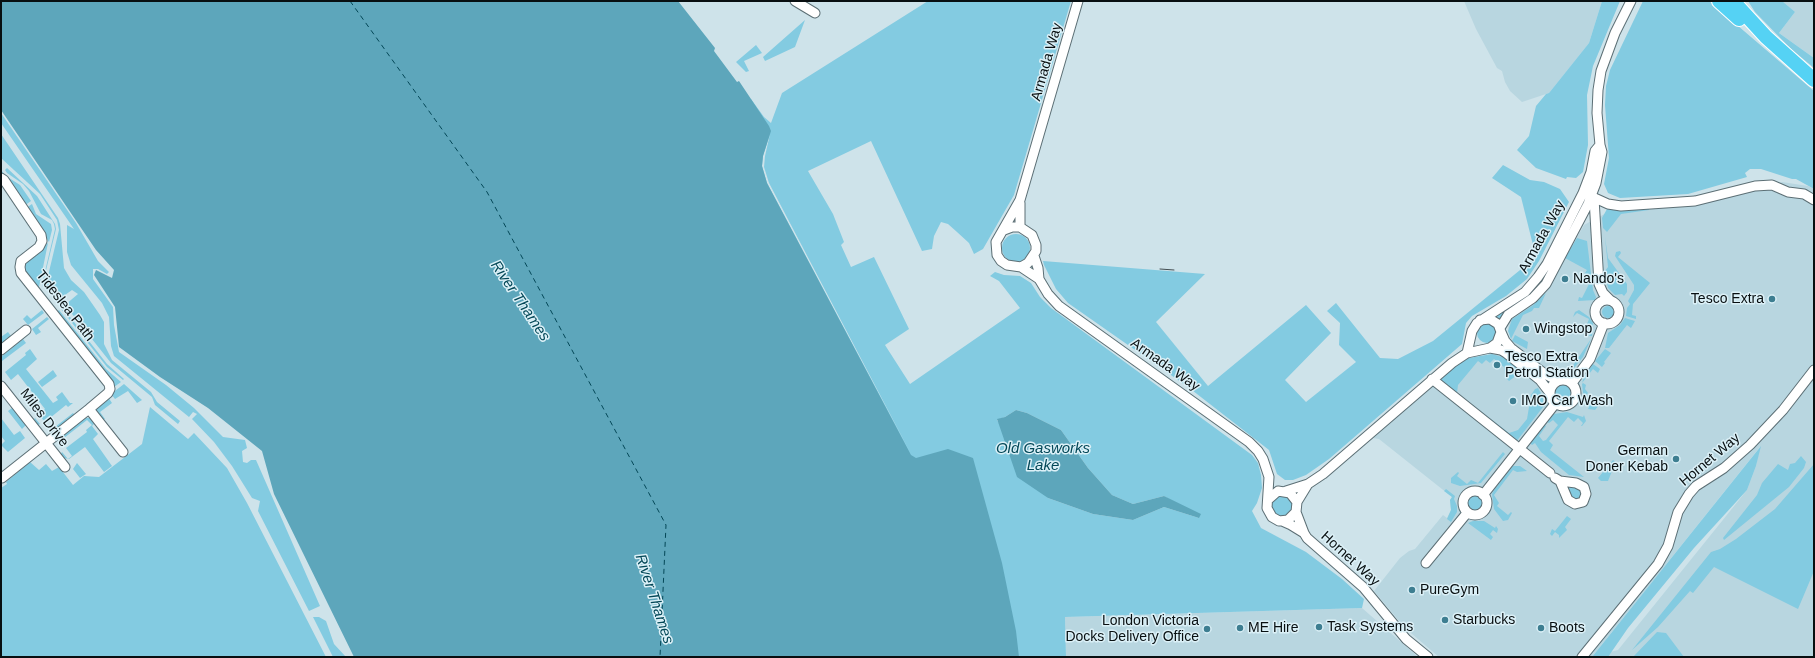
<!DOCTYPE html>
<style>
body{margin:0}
#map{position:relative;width:1815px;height:658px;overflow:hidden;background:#cee3ea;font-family:Helvetica,sans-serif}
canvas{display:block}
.frame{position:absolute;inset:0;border:2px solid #080f11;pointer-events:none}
</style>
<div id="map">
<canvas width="1815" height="658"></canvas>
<div class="frame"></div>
</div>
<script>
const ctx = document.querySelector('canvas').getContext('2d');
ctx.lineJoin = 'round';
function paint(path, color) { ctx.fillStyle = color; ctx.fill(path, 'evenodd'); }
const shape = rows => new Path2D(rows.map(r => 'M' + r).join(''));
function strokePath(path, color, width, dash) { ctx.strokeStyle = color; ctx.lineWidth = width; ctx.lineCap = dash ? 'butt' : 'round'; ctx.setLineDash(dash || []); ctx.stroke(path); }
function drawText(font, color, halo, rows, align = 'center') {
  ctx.font = font + ' Helvetica,sans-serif'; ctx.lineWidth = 3; ctx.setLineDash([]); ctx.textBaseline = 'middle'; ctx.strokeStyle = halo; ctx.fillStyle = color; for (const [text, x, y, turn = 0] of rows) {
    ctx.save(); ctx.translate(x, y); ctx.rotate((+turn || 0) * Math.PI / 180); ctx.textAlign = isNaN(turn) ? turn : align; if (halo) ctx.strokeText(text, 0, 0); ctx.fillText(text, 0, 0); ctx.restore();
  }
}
paint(shape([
 [1464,1,1602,1,1589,43,1549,93,1522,102,1510,91,1505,82,1502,71,1497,68,1476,29],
 [1782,1,1814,1,1814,58,1779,33,1795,12],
 [1782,182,1808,186,1814,189,1814,657,1605,657,1610,652,1618,650,1747,490,1756,466,1760,447,1592,657,1439,657,1405,628,1374,591,1400,558,1409,551,1415,549,1443,515,1447,518,1451,510,1450,500,1452,497,1379,439,1373,438,1442,377,1475,357,1497,354,1511,339,1508,328,1510,322,1547,291,1584,225,1612,210,1694,206],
 [1362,608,1418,657,1066,657,1065,617]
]), '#b8d6e0');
paint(shape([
 [928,1,1071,1,1014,195,983,249,974,254,969,243,957,232,948,224,941,222,934,236,932,249,922,251,871,141,808,171,833,214,844,242,841,245,851,267,874,257,909,329,885,345,910,384,1020,308,999,281,990,276,995,272,1004,275,1020,276,1031,283,1040,297,1051,308,1252,455,1258,463,1261,475,1262,488,1257,503,1252,511,1261,528,1306,552,1342,579,1364,599,1362,608,1065,617,1066,657,882,657,712,130,751,99,764,117,771,123,782,93],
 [770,134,765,156,764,167,769,183,911,454,767,183,762,166,763,156],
 [1016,410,1027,413,1061,430,1088,468,1112,495,1133,504,1164,496,1199,518,1164,507,1133,520,1093,514,1048,498,997,420,1005,417],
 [1602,1,1620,1,1593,66,1587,95,1588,145,1583,172,1576,178,1567,177,1566,179,1536,168,1517,150,1529,136,1536,106,1546,94,1549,93,1589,43],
 [1643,1,1709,1,1814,91,1814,189,1796,179,1792,179,1761,169,1750,169,1745,173,1747,177,1688,194,1620,198,1608,193,1604,184,1609,158,1605,105,1606,86,1610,70],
 [1748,1,1782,1,1794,11,1795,12,1779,33,1814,58,1814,68,1790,48,1755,12],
 [805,20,795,47,765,61,763,57],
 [756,45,762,53,744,61,749,71,746,72,736,62],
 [1,113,76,223,98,261,109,272,107,274,98,269,93,269,93,279,113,307,114,325,119,352,166,385,194,408,223,437,245,440,247,448,242,451,243,462,247,463,251,460,256,460,320,606,309,611,258,511,260,501,252,498,232,466,214,442,192,419,197,414,193,412,189,417,114,356,111,346,109,317,102,303,71,265,67,252,67,225,74,229,1,123],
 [1,134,58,218,60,224,64,268,71,280,84,292,100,315,104,322,104,344,112,360,151,392,157,402,180,421,178,424,155,405,152,397,111,363,65,305,78,294,72,290,58,300,47,286,47,280,59,230,57,220,40,194,1,158],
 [1503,165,1530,180,1544,182,1560,189,1569,202,1539,261,1527,279,1506,296,1472,316,1466,323,1462,344,1329,459,1306,475,1293,480,1285,480,1277,474,1269,450,1188,387,1068,303,1056,289,1044,265,1043,261,1205,274,1156,322,1208,386,1306,305,1331,333,1285,380,1306,402,1356,362,1339,345,1340,323,1327,311,1336,303,1380,358,1398,359,1433,341,1536,257,1521,197,1492,178],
 [7,168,37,196,55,224,56,229,42,287,42,284,55,229,54,224,52,220,41,214,29,191,23,184,7,173,5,170],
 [1,170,6,176,20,185,31,201,24,206,1,172],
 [32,204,36,214,51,224,52,230,49,242,26,208],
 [1649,207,1649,210,1621,214,1607,232,1603,228,1602,218,1607,209],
 [1574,218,1576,219,1550,271,1529,296,1501,320,1495,315,1525,295],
 '1002 248a14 14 0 1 1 28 0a14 14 0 1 1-28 0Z',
 [1605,237,1608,258,1627,284,1627,292,1624,296,1622,294,1615,295,1608,288,1605,271,1608,267],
 [1577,238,1587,241,1593,290,1596,297,1595,300,1578,301,1579,297,1582,298,1589,284,1585,282,1588,276,1585,273,1587,270,1565,258],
 [48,243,39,287,51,304,23,272,25,260],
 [1620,251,1621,253,1618,257,1650,283,1633,304,1632,315,1636,316,1636,319,1626,316,1627,308,1630,304,1628,301,1634,290,1634,285,1615,256,1616,252],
 [1546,293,1539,308,1534,308,1532,311,1523,315,1511,339,1508,331,1512,319,1532,306],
 '1602 312a6 6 0 1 1 12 0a6 6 0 1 1-12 0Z',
 [63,308,107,364,124,379,123,380,107,367,61,309],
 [42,310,44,313,28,325,23,319,27,315,31,319],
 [59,310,106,369,121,382,114,387,55,313],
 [1579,310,1589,317,1593,323,1592,336,1589,336,1591,329,1587,324,1589,319,1577,313,1573,317,1575,312],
 [47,317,49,319,38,328,41,332,36,335,32,329],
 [1625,318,1635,321,1631,328,1627,325,1609,348,1605,348,1608,333,1620,325],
 '1477 333a10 10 0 1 1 20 0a10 10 0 1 1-20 0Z',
 [8,332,11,336,1,344,1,337],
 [1515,335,1528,342,1527,349,1512,341],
 [23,339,26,343,2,361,1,360,1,357],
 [1591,339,1583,357,1574,368,1566,372,1555,372,1558,368,1568,370,1572,367],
 [30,349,37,359,26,369,53,403,58,400,56,397,62,392,70,403,73,403,68,407,66,405,45,422,39,415,35,418,40,424,38,425,34,419,45,409,18,374,11,380,5,372,26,355,25,353],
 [1605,349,1611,353,1604,362,1605,363,1602,367,1595,361],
 [1492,354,1505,358,1518,369,1517,375,1509,381,1505,377,1504,367,1494,359,1490,363,1486,360,1482,364,1478,361,1458,385,1457,393,1509,433,1518,430,1527,419,1531,395,1535,389,1538,388,1543,397,1543,407,1516,442,1442,382,1441,376,1462,362,1469,358],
 [1593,364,1600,369,1598,373,1593,369,1582,383,1584,377],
 [53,370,57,376,42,387,38,382],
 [1583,383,1586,385,1585,389,1588,393,1584,397,1596,407,1598,403,1600,404,1595,410,1588,409,1589,407,1584,400,1582,384],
 [124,384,142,400,137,403,128,391,115,399,111,394],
 '1554 394a9 9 0 1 1 18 0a9 9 0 1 1-18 0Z',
 [108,397,112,403,100,412,105,419,103,420,94,408],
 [150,407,188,439,194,433,227,468,247,503,326,657,1,657,1,488,7,484,6,482,30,462,39,470,46,464,52,471,59,467,73,485,84,476,99,477,142,444],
 [12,408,26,425,22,429,8,411],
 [1567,412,1583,417,1584,415,1586,421,1582,426,1581,426,1583,423,1578,418,1574,422,1568,417,1549,441,1553,445,1550,450,1584,477,1569,475,1541,452,1535,443,1532,445,1530,443,1545,425,1546,426,1539,436,1543,441,1546,440,1558,425,1553,420,1549,423,1547,422,1554,414],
 [73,413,75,415,57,429,55,427],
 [1,418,14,435,20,431,25,438,8,452,1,445,5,441,1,436],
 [86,418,90,418,94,424,92,426,98,434,93,439,112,466,104,472,85,447,69,459,64,458,61,454,62,452,68,459,72,456,66,448,87,432,86,430,92,425,87,420,64,438,62,436],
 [1761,446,1756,466,1747,490,1694,548,1628,628,1608,657,1592,657],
 [1503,452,1505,454,1481,483,1460,486,1451,483,1451,478,1458,472,1459,473,1457,476,1467,484,1471,480,1478,483],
 [1801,456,1806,462,1804,468,1789,487,1724,540,1723,538,1757,495,1762,483,1778,464,1788,470,1790,464,1795,463],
 [1613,460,1618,464,1612,471,1608,481,1601,481,1598,478],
 [77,463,86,474,80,478,73,469],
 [1814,464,1814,571,1798,609,1714,567,1693,593,1690,591,1658,627,1632,650,1711,552,1720,549,1736,539,1775,509],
 [1513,466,1520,466,1527,471,1517,472,1513,470,1494,495,1499,503,1497,506,1508,515,1511,512,1512,513,1508,520,1503,521,1494,509,1492,494,1494,490],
 [1570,487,1580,489,1582,492,1580,500,1572,499,1568,490],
 [1446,489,1455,496,1454,499,1457,506,1457,512,1451,522,1447,519,1451,510,1450,500,1452,497,1444,491],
 '1271 506a11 11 0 1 1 22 0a11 11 0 1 1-22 0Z',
 '1467 504a8 8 0 1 1 16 0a8 8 0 1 1-16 0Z',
 [1567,516,1571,519,1565,527,1567,530,1559,538,1559,535,1555,532,1552,536,1550,534,1552,529,1555,531],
 [1473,521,1484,521,1495,528,1496,526,1498,529,1497,533,1493,530,1490,534,1493,537,1491,540,1468,523],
 [313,617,319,617,326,621,334,644,346,657,333,657],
 [1657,632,1666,633,1684,657,1633,657]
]), '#83cbe1');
paint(shape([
 [1,1,678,1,715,48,714,51,737,82,739,81,769,126,771,131,763,156,762,166,767,183,911,455,916,458,948,449,973,458,1002,563,1016,631,1019,657,354,657,274,494,262,451,208,408,160,377,119,347,115,307,94,275,96,270,112,278,114,270,96,250,1,110],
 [1016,410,1027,413,1061,430,1088,468,1112,495,1133,504,1164,496,1201,514,1199,518,1164,507,1133,520,1093,514,1048,498,1017,477,997,419,1005,417]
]), '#5da6bb');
strokePath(shape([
 [350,1,487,192,666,525,660,657]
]), '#034757', 1, [5, 4]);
const minor = shape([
 [795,1,815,13],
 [1,178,4,180,41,235,42,241,39,247,21,261,20,267,21,273,109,384,110,389,108,393,89,409,2,478],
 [1586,194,1608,204,1621,206,1695,201,1755,186,1772,185,1788,192,1804,194,1814,200],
 [1594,198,1599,284,1603,293,1610,300],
 [1020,227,1020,203],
 [1004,230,1012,227,1020,227,1032,235,1036,245,1036,251,1028,263,1021,267,1007,265,1001,261,997,255,996,242,1020,200,1078,1],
 [1034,256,1038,268,1039,279,1048,294,1059,306,1249,442,1258,451,1263,459,1269,477,1267,508,1272,517,1279,521,1288,520,1296,512,1297,502,1290,493,1278,491,1269,499],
 [1021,267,1039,279],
 '1595 312a12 12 0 1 1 24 0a12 12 0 1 1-24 0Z',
 [1500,328,1508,315,1533,298,1546,284,1588,204,1596,183,1602,152,1600,145,1597,113,1598,90,1601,71,1615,33,1631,1],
 [1501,332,1505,341,1511,348,1545,374,1558,381],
 [1490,348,1501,350,1506,353,1540,380,1550,393],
 [1,350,26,330],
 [1467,353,1472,331,1477,323,1525,292,1538,277,1547,264,1583,193,1591,172,1595,151,1600,145],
 [1432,379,1550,473],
 '1550 393a13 13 0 1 1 26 0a13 13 0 1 1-26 0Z',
 [1572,383,1590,359,1604,323],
 [1,386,65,467],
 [89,409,123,452],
 [1555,478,1560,481,1576,483,1584,487,1586,494,1583,502,1575,504,1568,500,1560,481],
 '1463 503a12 12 0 1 1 24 0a12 12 0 1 1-24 0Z',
 [1286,491,1308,484,1323,474,1452,363,1467,353,1490,348,1497,343,1501,332,1498,324,1490,319,1480,320],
 [1483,495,1555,404],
 [1297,502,1308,484],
 [1296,512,1304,533,1307,538,1363,587,1406,639,1428,657],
 [1282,521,1291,525,1304,533],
 [1426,563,1467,513],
 [1582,657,1658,564,1668,546,1678,512,1689,494,1696,486,1724,468,1750,445,1783,410,1814,370]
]);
const highway = shape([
 [1719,1,1739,19],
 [1733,1,1766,37,1814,80]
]);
strokePath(minor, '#5c6f75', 11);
strokePath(highway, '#fff', 16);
strokePath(minor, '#fff', 9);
strokePath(highway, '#55d2f4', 14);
strokePath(shape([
 [1160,269,1174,270]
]), '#434e52', 1);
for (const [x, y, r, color] of [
 [1565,279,4,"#3d7e91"],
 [1772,299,4,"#3d7e91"],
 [1526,329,4,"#3d7e91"],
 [1497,365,4,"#3d7e91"],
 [1513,401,4,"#3d7e91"],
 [1676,459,4,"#3d7e91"],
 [1412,590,4,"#3d7e91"],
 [1445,620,4,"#3d7e91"],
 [1319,627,4,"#3d7e91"],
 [1240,628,4,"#3d7e91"],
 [1541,628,4,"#3d7e91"],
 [1207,629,4,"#3d7e91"]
]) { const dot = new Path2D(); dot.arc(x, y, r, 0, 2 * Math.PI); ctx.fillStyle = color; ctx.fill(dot); strokePath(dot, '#dbf0f7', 1.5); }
drawText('14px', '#080f11', '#dbf0f7', [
 ["Armada Way",1047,62,-74],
 ["Armada Way",1542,237,-61],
 ["Tideslea Path",65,306,52],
 ["Armada Way",1165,365,35],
 ["Miles Drive",44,418,52],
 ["Hornet Way",1710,460,-40],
 ["Hornet Way",1350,559,42]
]);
drawText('14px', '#080f11', '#dbf0f7', [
 ["Nando's",1573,279],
 ["Tesco Extra",1764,299,"right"],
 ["Wingstop",1534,329],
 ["Tesco Extra",1505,357],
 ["Petrol Station",1505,373],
 ["IMO Car Wash",1521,401],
 ["German",1668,451,"right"],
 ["Doner Kebab",1668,467,"right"],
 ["PureGym",1420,590],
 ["Starbucks",1453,620],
 ["London Victoria",1199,621,"right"],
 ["Docks Delivery Office",1199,637,"right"],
 ["Task Systems",1327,627],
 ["ME Hire",1248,628],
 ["Boots",1549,628]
], 'left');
drawText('italic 15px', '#034757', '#dbf0f7', [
 ["River Thames",520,301,56],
 ["Old Gasworks",1043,449],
 ["Lake",1043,466],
 ["River Thames",654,599,72]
]);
</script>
